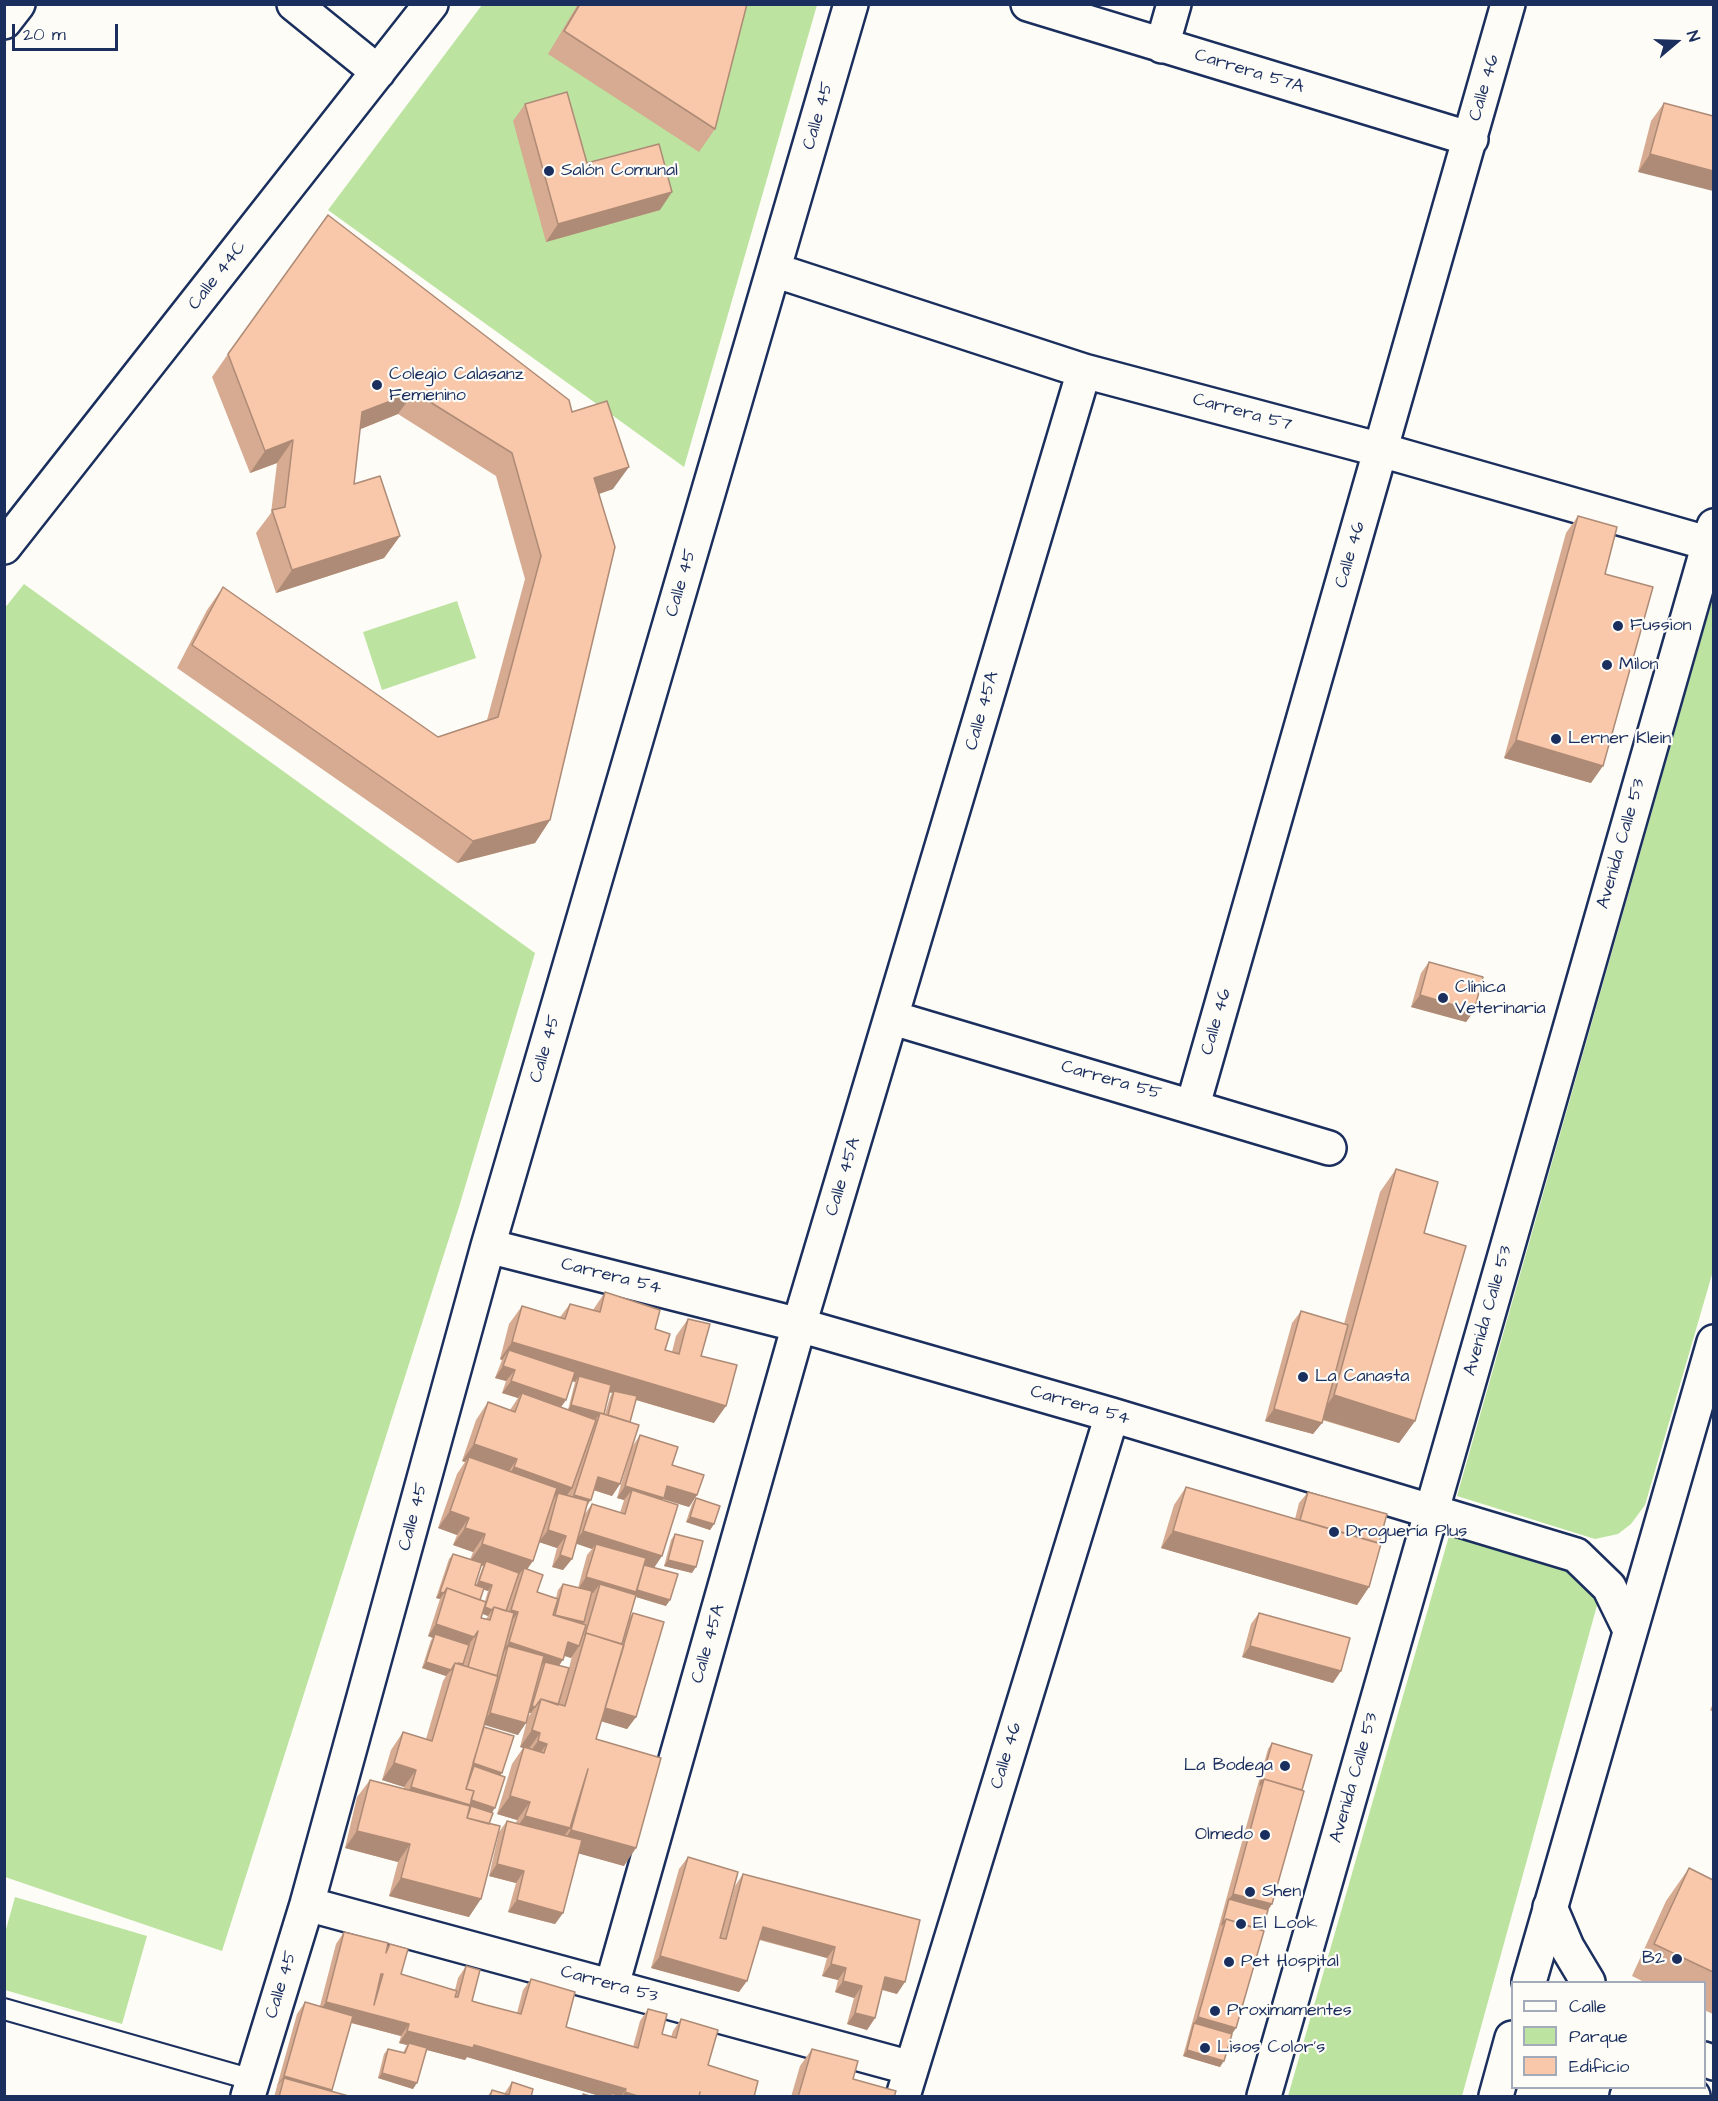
<!DOCTYPE html>
<meta charset="utf-8">
<style>
body{margin:0}
#map{position:relative;width:1718px;height:2101px;overflow:hidden;background:#fdfcf7;font-family:"Architects Daughter",sans-serif}
canvas{display:block}
.frame{position:absolute;inset:0;border:6px solid #1b2f5e;pointer-events:none}
.legend{position:absolute;left:1511px;top:1981px;width:195px;height:108px;box-sizing:border-box;background:#fdfcf7;border:2px solid #a3aaba;margin:0;padding:8px 10px;list-style:none;font-size:18px;color:#1b2f5e}
.legend li{display:flex;align-items:center;gap:12px;height:30px}
.legend b{width:30px;border:2px solid #a3aaba}
.north{position:absolute;left:1646px;top:12px;width:60px;height:60px;-webkit-text-stroke:4px #fdfcf7;paint-order:stroke;rotate:71deg;font-size:16px;font-weight:700;line-height:24px;text-align:center;color:#1b2f5e}
.north::after{content:'';display:block;margin:auto;width:21px;height:27px;background:#1b2f5e;clip-path:polygon(50% 0,100% 100%,50% 72%,0 100%)}
.scale{position:absolute;left:12px;top:24px;width:106px;height:27px;box-sizing:border-box;border:3px solid #1b2f5e;border-top:0;padding-left:8px;font-size:18px;line-height:21px;white-space:nowrap;color:#1b2f5e;-webkit-text-stroke:4px #fdfcf7;paint-order:stroke}
</style>
<div id="map">
<canvas width="1718" height="2101"></canvas>
<div class="frame"></div>
<ul class="legend">
<li><b style="height:8px;background:#fdfcf7"></b>Calle</li>
<li><b style="height:16px;background:#bce39f"></b>Parque</li>
<li><b style="height:16px;background:#f9c7a9"></b>Edificio</li>
</ul>
<div class="north">N</div>
<div class="scale">20 m</div>
</div>
<script>
const ctx = document.querySelector('canvas').getContext('2d');
ctx.lineJoin = 'round';
function paint(path, color) { ctx.fillStyle = color; ctx.fill(path, 'evenodd'); }
const shape = rows => new Path2D(rows.map(r => 'M' + r).join(''));
function strokePath(path, color, width, dash) { ctx.strokeStyle = color; ctx.lineWidth = width; ctx.lineCap = dash ? 'butt' : 'round'; ctx.setLineDash(dash || []); ctx.stroke(path); }
function drawText(font, color, halo, rows, align = 'center') {
  ctx.font = font + ' "Architects Daughter",sans-serif'; ctx.lineWidth = 4.5; ctx.setLineDash([]); ctx.textBaseline = 'middle'; ctx.strokeStyle = halo; ctx.fillStyle = color; for (const [text, x, y, turn = 0] of rows) {
    ctx.save(); ctx.translate(x, y); ctx.rotate((+turn || 0) * Math.PI / 180); ctx.textAlign = isNaN(turn) ? turn : align; if (halo) ctx.strokeText(text, 0, 0); ctx.fillText(text, 0, 0); ctx.restore();
  }
}
paint(shape([
 [482,5,817,5,684,467,328,210],
 [24,584,535,953,459,1207,222,1951,5,1877,4,609],
 [1713,597,1713,1271,1645,1505,1631,1524,1618,1534,1595,1539,1457,1496],
 [457,601,476,658,382,690,363,632],
 [1449,1536,1578,1574,1599,1598,1462,2096,1288,2096],
 [15,1897,147,1936,122,2024,5,1990,5,1933]
]), '#bce39f');
const service = shape([
 [4,2009,253,2080]
]);
const minor = shape([
 [294,4,378,72],
 [1028,4,1471,139],
 [4,22,18,4],
 [1162,46,1174,4],
 [774,270,1084,371,1381,450,1714,545],
 [4,547,431,4],
 [893,1018,1329,1148],
 [1193,1105,1508,4],
 [488,1246,799,1325,1112,1415,1576,1555,1609,1587,1630,1630],
 [307,1904,911,2068],
 [1550,1907,1567,1947,1588,1982],
 [612,1985,799,1325,1084,371],
 [1704,2059,1714,2063],
 [248,2096,307,1904,488,1246,851,4],
 [903,2096,1112,1415],
 [1627,2096,1644,2090,1693,2096]
]);
const secondary = shape([
 [1529,1982,1714,1342],
 [1264,2096,1714,526],
 [1496,2096,1512,2038]
]);
strokePath(service, '#1b2f5e', 24);
strokePath(minor, '#1b2f5e', 38);
strokePath(secondary, '#1b2f5e', 38);
strokePath(service, '#fdfcf7', 20);
strokePath(minor, '#fdfcf7', 33);
strokePath(secondary, '#fdfcf7', 33);
paint(shape([
 [578,4,747,4,715,129,699,152,548,54],
 [1664,103,1713,116,1638,172,1651,121],
 [525,104,587,163,660,210,546,242,513,121],
 [228,354,572,412,613,489,599,494,550,820,535,843,457,863,177,668,207,610,223,587,438,737,487,720,525,579,496,476,398,414,360,429,354,484,400,536,384,558,276,593,256,533,271,513,277,463,250,473,212,377],
 [1578,516,1605,574,1591,783,1504,758,1566,533],
 [1429,962,1474,1011,1466,1022,1411,1007,1421,973],
 [1396,1169,1424,1233,1415,1421,1399,1443,1322,1420,1322,1423,1313,1434,1265,1421,1292,1323,1301,1311,1344,1324,1380,1192],
 [605,1292,655,1329,665,1350,672,1352,676,1336,688,1319,701,1356,714,1423,636,1400,630,1422,620,1484,612,1496,594,1490,586,1506,584,1515,592,1504,620,1513,624,1500,617,1498,632,1447,640,1435,672,1465,697,1495,689,1507,663,1499,663,1500,654,1568,666,1606,636,1597,629,1618,633,1613,636,1717,627,1729,601,1721,596,1739,624,1866,578,1853,563,1913,555,1924,508,1912,516,1883,489,1876,499,1832,507,1821,516,1823,517,1820,497,1814,512,1764,523,1748,520,1747,528,1717,531,1713,529,1713,518,1735,484,1725,484,1727,502,1773,500,1775,469,1917,389,1896,398,1862,345,1848,357,1797,370,1780,404,1789,404,1787,382,1780,391,1750,403,1732,426,1739,443,1681,446,1676,422,1668,431,1640,433,1638,428,1636,440,1599,436,1598,449,1559,453,1554,470,1560,473,1552,453,1545,457,1535,438,1528,457,1474,465,1462,462,1461,476,1420,488,1402,510,1410,518,1398,502,1393,506,1381,495,1378,502,1360,500,1359,509,1324,522,1306,560,1317,570,1304,593,1310],
 [572,1381,575,1382,568,1410,561,1407,566,1400],
 [609,1392,612,1393,610,1397,605,1414,603,1414],
 [539,1542,557,1548,552,1567,563,1570,572,1559,576,1543,592,1549,587,1555,578,1588,563,1584,558,1590,556,1598,537,1592,527,1569],
 [481,1565,483,1566,476,1585,475,1585],
 [483,1589,488,1591,485,1601,480,1600],
 [482,1613,488,1616,486,1619,481,1618],
 [564,1656,571,1658,572,1656,569,1668,559,1666],
 [1186,1487,1295,1519,1299,1503,1308,1492,1379,1543,1369,1587,1357,1605,1161,1548,1174,1505],
 [696,1498,714,1524,710,1530,686,1522,692,1504],
 [675,1534,692,1573,664,1566,671,1540],
 [1259,1613,1333,1683,1242,1657,1251,1624],
 [1713,1704,1713,1712,1710,1710],
 [1272,1743,1302,1790,1272,1904,1268,1910,1232,2034,1220,2067,1183,2056,1256,1791,1268,1749],
 [688,1857,720,1938,735,1886,743,1874,897,1994,882,1990,875,2018,867,2030,847,2024,854,1998,835,1992,838,1980,822,1976,827,1958,759,1940,739,1992,651,1968,679,1869],
 [1689,1868,1713,1880,1713,2014,1704,2010,1704,1983,1646,1983,1632,1976,1666,1901],
 [344,1932,388,1947,390,1944,401,1974,455,1990,458,1978,466,1966,472,2001,517,2013,523,1990,531,1979,566,2027,633,2047,640,2021,648,2009,662,2034,671,2037,673,2031,681,2019,708,2065,754,2097,603,2097,467,2057,465,2060,427,2050,413,2089,378,2078,384,2054,388,2049,403,2053,407,2045,399,2043,401,2036,351,2023,331,2091,352,2097,274,2097,297,2014,305,2002,320,2006,336,1944],
 [812,2049,853,2079,894,2097,791,2097,800,2066],
 [512,2082,531,2097,487,2097,492,2090,504,2094]
]), '#d6ab91');
paint(shape([
 [1650,154,1713,171,1713,191,1638,172],
 [672,192,660,210,546,242,558,224],
 [414,392,398,414,346,435,362,412],
 [293,440,277,463,250,473,265,451],
 [629,467,613,489,578,501,594,478],
 [400,536,384,558,276,593,292,570],
 [1516,740,1603,766,1591,783,1504,758],
 [550,820,535,843,457,863,473,841],
 [1420,995,1474,1011,1466,1022,1411,1007],
 [512,1342,726,1406,714,1423,613,1393,614,1391,612,1393,577,1382,579,1376,575,1382,505,1361,509,1350,502,1360,500,1359],
 [503,1366,515,1370,506,1381,495,1378],
 [511,1381,566,1400,558,1411,522,1393,518,1398,502,1393],
 [1334,1395,1415,1421,1399,1443,1318,1418],
 [571,1405,604,1414,600,1413,596,1419,567,1411],
 [1274,1409,1322,1423,1313,1434,1265,1421],
 [474,1444,517,1459,505,1477,469,1457,465,1462,462,1461],
 [514,1467,572,1488,560,1505,558,1493,552,1502,502,1484],
 [598,1477,620,1484,612,1496,590,1489],
 [625,1486,667,1486,697,1495,689,1507,663,1499,655,1510,632,1490,624,1500,617,1498],
 [574,1495,591,1500,582,1512,566,1507],
 [450,1511,469,1518,457,1535,438,1528],
 [690,1517,714,1524,710,1530,686,1522],
 [465,1528,485,1534,473,1552,453,1545],
 [548,1530,566,1536,557,1548,539,1542],
 [583,1531,662,1556,654,1568,594,1549,596,1544,592,1549,574,1543],
 [1173,1531,1369,1587,1357,1605,1161,1548],
 [482,1544,533,1561,521,1578,524,1568,517,1577,486,1561,483,1566,470,1561],
 [560,1555,572,1559,563,1570,552,1567],
 [668,1560,696,1567,692,1573,664,1566],
 [586,1577,636,1590,670,1600,666,1606,633,1596,600,1584,593,1593,578,1589],
 [479,1581,492,1585,488,1591,475,1587],
 [440,1592,444,1593,440,1599,436,1598],
 [484,1607,492,1610,488,1616,480,1613],
 [511,1610,518,1612,510,1624,503,1622],
 [555,1615,584,1622,580,1628],
 [436,1624,474,1637,466,1649,435,1634,433,1638,428,1636],
 [509,1642,563,1660,555,1671,545,1662,541,1667,508,1646,502,1655,501,1654],
 [568,1642,579,1646,571,1658,560,1654],
 [1250,1646,1341,1671,1333,1683,1242,1657],
 [426,1662,451,1670,446,1676,422,1668],
 [532,1706,535,1707,531,1713,528,1712],
 [605,1708,636,1717,627,1729,597,1720],
 [490,1713,526,1723,518,1735,482,1724],
 [532,1730,540,1733,528,1750,524,1747,523,1748,520,1747],
 [538,1741,547,1744,534,1761,525,1759],
 [471,1762,502,1773,498,1778,474,1766,472,1770,467,1768],
 [394,1763,416,1770,404,1787,382,1780],
 [411,1787,463,1797,495,1808,491,1814,399,1805],
 [510,1796,530,1802,517,1820,497,1814],
 [525,1816,570,1828,557,1846,513,1833],
 [571,1830,636,1848,624,1866,559,1848],
 [357,1831,410,1844,398,1862,345,1848],
 [497,1864,524,1871,516,1883,489,1876],
 [401,1878,481,1899,469,1917,389,1896],
 [1233,1894,1272,1904,1264,1916,1229,1899],
 [517,1900,563,1913,555,1924,508,1912],
 [763,1927,835,1947,827,1958,755,1938],
 [660,1956,747,1981,739,1992,651,1968],
 [831,1964,846,1968,838,1980,822,1976],
 [885,1977,905,1982,897,1994,877,1988],
 [843,1981,862,1986,854,1998,835,1992],
 [326,2002,409,2024,401,2036,318,2014],
 [855,2013,875,2018,867,2030,847,2024],
 [1198,2017,1236,2028,1228,2040,1194,2023],
 [407,2031,474,2045,626,2089,621,2097,612,2093,609,2097,603,2097,467,2057,465,2060,408,2045,409,2043,407,2045,399,2043],
 [1187,2050,1224,2061,1220,2067,1183,2056],
 [382,2073,417,2083,413,2089,378,2078],
 [284,2076,332,2090,327,2097,284,2078,276,2087],
 [625,2092,641,2097,622,2097]
]), '#ae8b76');
const building = shape([
 [580,4,747,4,715,129,564,31,580,4],
 [567,92,587,163,659,144,672,192,558,224,525,104,567,92],
 [1664,103,1713,116,1713,171,1650,154,1664,103],
 [328,215,569,400,572,412,607,401,629,467,594,478,615,547,550,820,473,841,192,645,223,587,438,737,498,717,541,556,512,453,414,392,362,412,354,484,380,476,400,536,292,570,272,510,285,507,293,440,265,451,228,354,328,215],
 [1578,516,1617,527,1605,574,1653,587,1603,766,1516,740,1578,516],
 [1429,962,1483,977,1474,1011,1420,995,1429,962],
 [1396,1169,1438,1182,1424,1233,1466,1246,1415,1421,1334,1395,1396,1169],
 [605,1292,660,1310,655,1329,670,1334,665,1350,679,1354,688,1319,710,1324,701,1356,737,1365,726,1406,512,1342,522,1306,565,1319,570,1304,600,1312,605,1292],
 [1301,1311,1348,1325,1322,1423,1274,1409,1301,1311],
 [509,1350,575,1372,566,1400,511,1381,515,1370,503,1366,509,1350],
 [579,1376,611,1385,604,1414,571,1405,579,1376],
 [614,1391,637,1396,630,1422,608,1415,614,1391],
 [522,1393,596,1420,572,1488,514,1467,517,1459,474,1444,488,1402,515,1412,522,1393],
 [600,1413,639,1425,620,1484,598,1477,591,1500,574,1495,600,1413],
 [640,1435,678,1447,672,1465,704,1475,697,1495,667,1486,664,1498,625,1486,640,1435],
 [469,1457,557,1488,533,1561,482,1544,485,1534,465,1528,469,1518,450,1511,469,1457],
 [1186,1487,1381,1544,1369,1587,1173,1531,1186,1487],
 [632,1490,678,1505,662,1556,583,1531,592,1504,625,1514,632,1490],
 [1308,1492,1387,1514,1379,1543,1300,1520,1308,1492],
 [558,1493,588,1501,572,1559,560,1555,566,1536,548,1530,558,1493],
 [696,1498,720,1506,714,1524,690,1517,696,1498],
 [675,1534,703,1541,696,1567,668,1560,675,1534],
 [596,1544,646,1558,636,1592,586,1577,596,1544],
 [453,1554,482,1563,475,1585,484,1588,480,1600,447,1588,444,1593,440,1592,453,1554],
 [486,1561,519,1573,506,1611,494,1607,492,1610,485,1607,492,1585,479,1581,486,1561],
 [644,1565,678,1574,670,1600,637,1590,644,1565],
 [524,1568,543,1575,537,1592,558,1599,553,1615,586,1625,579,1646,568,1642,563,1660,509,1642,518,1612,511,1610,524,1568],
 [563,1584,592,1591,584,1622,555,1615,563,1584],
 [600,1584,636,1595,622,1644,586,1633,585,1635,600,1584],
 [447,1588,486,1602,481,1618,490,1620,494,1607,514,1613,497,1676,468,1667,478,1631,474,1637,436,1624,447,1588],
 [633,1613,664,1622,636,1717,605,1708,633,1613],
 [1259,1613,1350,1638,1341,1671,1250,1646,1259,1613],
 [586,1633,624,1645,596,1739,661,1758,636,1848,571,1830,588,1769,570,1828,525,1816,530,1802,510,1796,524,1747,544,1753,547,1744,538,1741,540,1733,532,1730,541,1699,565,1706,586,1633],
 [435,1634,469,1645,463,1664,458,1663,458,1664,455,1663,451,1670,426,1662,435,1634],
 [508,1646,544,1656,526,1723,490,1713,508,1646],
 [545,1662,569,1668,558,1705,541,1699,535,1707,532,1706,545,1662],
 [455,1663,498,1676,466,1789,474,1791,470,1805,411,1787,416,1770,394,1763,403,1732,432,1741,455,1663],
 [484,1727,514,1736,502,1773,473,1763,484,1727],
 [1272,1743,1312,1755,1302,1790,1264,1779,1260,1785,1272,1743],
 [474,1766,505,1777,495,1808,471,1800,474,1791,466,1789,474,1766],
 [1264,1779,1304,1791,1272,1904,1233,1894,1264,1779],
 [370,1780,470,1806,467,1818,500,1826,481,1899,401,1878,410,1844,357,1831,370,1780],
 [471,1806,493,1813,489,1824,467,1818,471,1806],
 [507,1821,582,1840,563,1913,517,1900,524,1871,497,1864,507,1821],
 [688,1857,738,1872,720,1938,726,1939,743,1874,920,1920,905,1982,885,1977,875,2018,855,2013,862,1986,843,1981,846,1968,831,1964,835,1947,763,1927,747,1981,660,1956,688,1857],
 [1689,1868,1713,1880,1713,1972,1654,1944,1689,1868],
 [1229,1899,1268,1910,1262,1930,1226,1919,1222,1925,1229,1899],
 [1226,1919,1264,1931,1236,2028,1198,2017,1226,1919],
 [344,1932,388,1943,386,1953,390,1944,408,1949,401,1974,457,1991,455,1997,458,1997,466,1966,480,1970,472,2001,486,2005,521,2014,531,1979,575,1992,566,2027,638,2048,648,2009,667,2014,662,2034,676,2038,681,2019,718,2030,708,2065,758,2081,754,2097,699,2097,700,2092,699,2097,641,2097,625,2092,626,2089,474,2045,473,2048,407,2031,409,2024,326,2002,344,1932],
 [381,1974,383,1974,374,2005,381,1974],
 [305,2002,353,2016,332,2090,284,2076,305,2002],
 [1194,2023,1232,2034,1224,2061,1187,2050,1194,2023],
 [409,2043,427,2048,417,2083,382,2073,388,2049,405,2053,409,2043],
 [812,2049,858,2061,853,2079,896,2091,894,2097,798,2097,812,2049],
 [284,2078,352,2097,279,2097,284,2078],
 [512,2082,533,2089,531,2097,490,2097,492,2090,509,2095,512,2082],
 [612,2093,622,2097,611,2097,612,2093],
 [583,2094,593,2097,583,2097,583,2094]
]);
paint(building, '#f9c7a9');
strokePath(building, '#ae8b76', 1.5);
for (const [x, y, r, color] of [
 [549,171,6,"#1b2f5e"],
 [377,385,6,"#1b2f5e"],
 [1618,626,6,"#1b2f5e"],
 [1607,665,6,"#1b2f5e"],
 [1556,739,6,"#1b2f5e"],
 [1443,998,6,"#1b2f5e"],
 [1303,1377,6,"#1b2f5e"],
 [1334,1532,6,"#1b2f5e"],
 [1285,1766,6,"#1b2f5e"],
 [1265,1835,6,"#1b2f5e"],
 [1250,1892,6,"#1b2f5e"],
 [1241,1924,6,"#1b2f5e"],
 [1677,1959,6,"#1b2f5e"],
 [1229,1962,6,"#1b2f5e"],
 [1215,2011,6,"#1b2f5e"],
 [1205,2048,6,"#1b2f5e"]
]) { const dot = new Path2D(); dot.arc(x, y, r, 0, 2 * Math.PI); ctx.fillStyle = color; ctx.fill(dot); strokePath(dot, '#fdfcf7', 2); }
drawText('18px', '#1b2f5e', '#fdfcf7', [
 ["Carrera 57A",1249,72,17],
 ["Calle 46",1485,88,-74],
 ["Calle 45",819,116,-74],
 ["Calle 44C",218,276,-52],
 ["Carrera 57",1242,413,15],
 ["Calle 46",1351,555,-74],
 ["Calle 45",682,583,-74],
 ["Calle 45A",983,711,-74],
 ["Avenida Calle 53",1622,844,-74],
 ["Calle 46",1217,1022,-74],
 ["Calle 45",546,1049,-74],
 ["Carrera 55",1111,1081,16],
 ["Calle 45A",844,1177,-73],
 ["Carrera 54",611,1277,14],
 ["Avenida Calle 53",1489,1311,-74],
 ["Carrera 54",1080,1406,16],
 ["Calle 45",414,1517,-75],
 ["Calle 45A",709,1644,-74],
 ["Calle 46",1007,1756,-73],
 ["Avenida Calle 53",1355,1778,-74],
 ["Calle 45",282,1985,-73],
 ["Carrera 53",609,1985,15]
]);
drawText('18px', '#1b2f5e', '#fdfcf7', [
 ["Salón Comunal",561,171],
 ["Colegio Calasanz",389,375],
 ["Femenino",389,396],
 ["Fussion",1630,626],
 ["Milon",1619,665],
 ["Lerner Klein",1568,739],
 ["Clínica",1455,988],
 ["Veterinaria",1455,1009],
 ["La Canasta",1315,1377],
 ["Droguería Plus",1346,1532],
 ["La Bodega",1273,1766,"right"],
 ["Olmedo",1253,1835,"right"],
 ["Shen",1262,1892],
 ["El Look",1253,1924],
 ["B2",1665,1959,"right"],
 ["Pet Hospital",1241,1962],
 ["Proximamentes",1227,2011],
 ["Lisos Color's",1217,2048]
], 'left');
</script>
